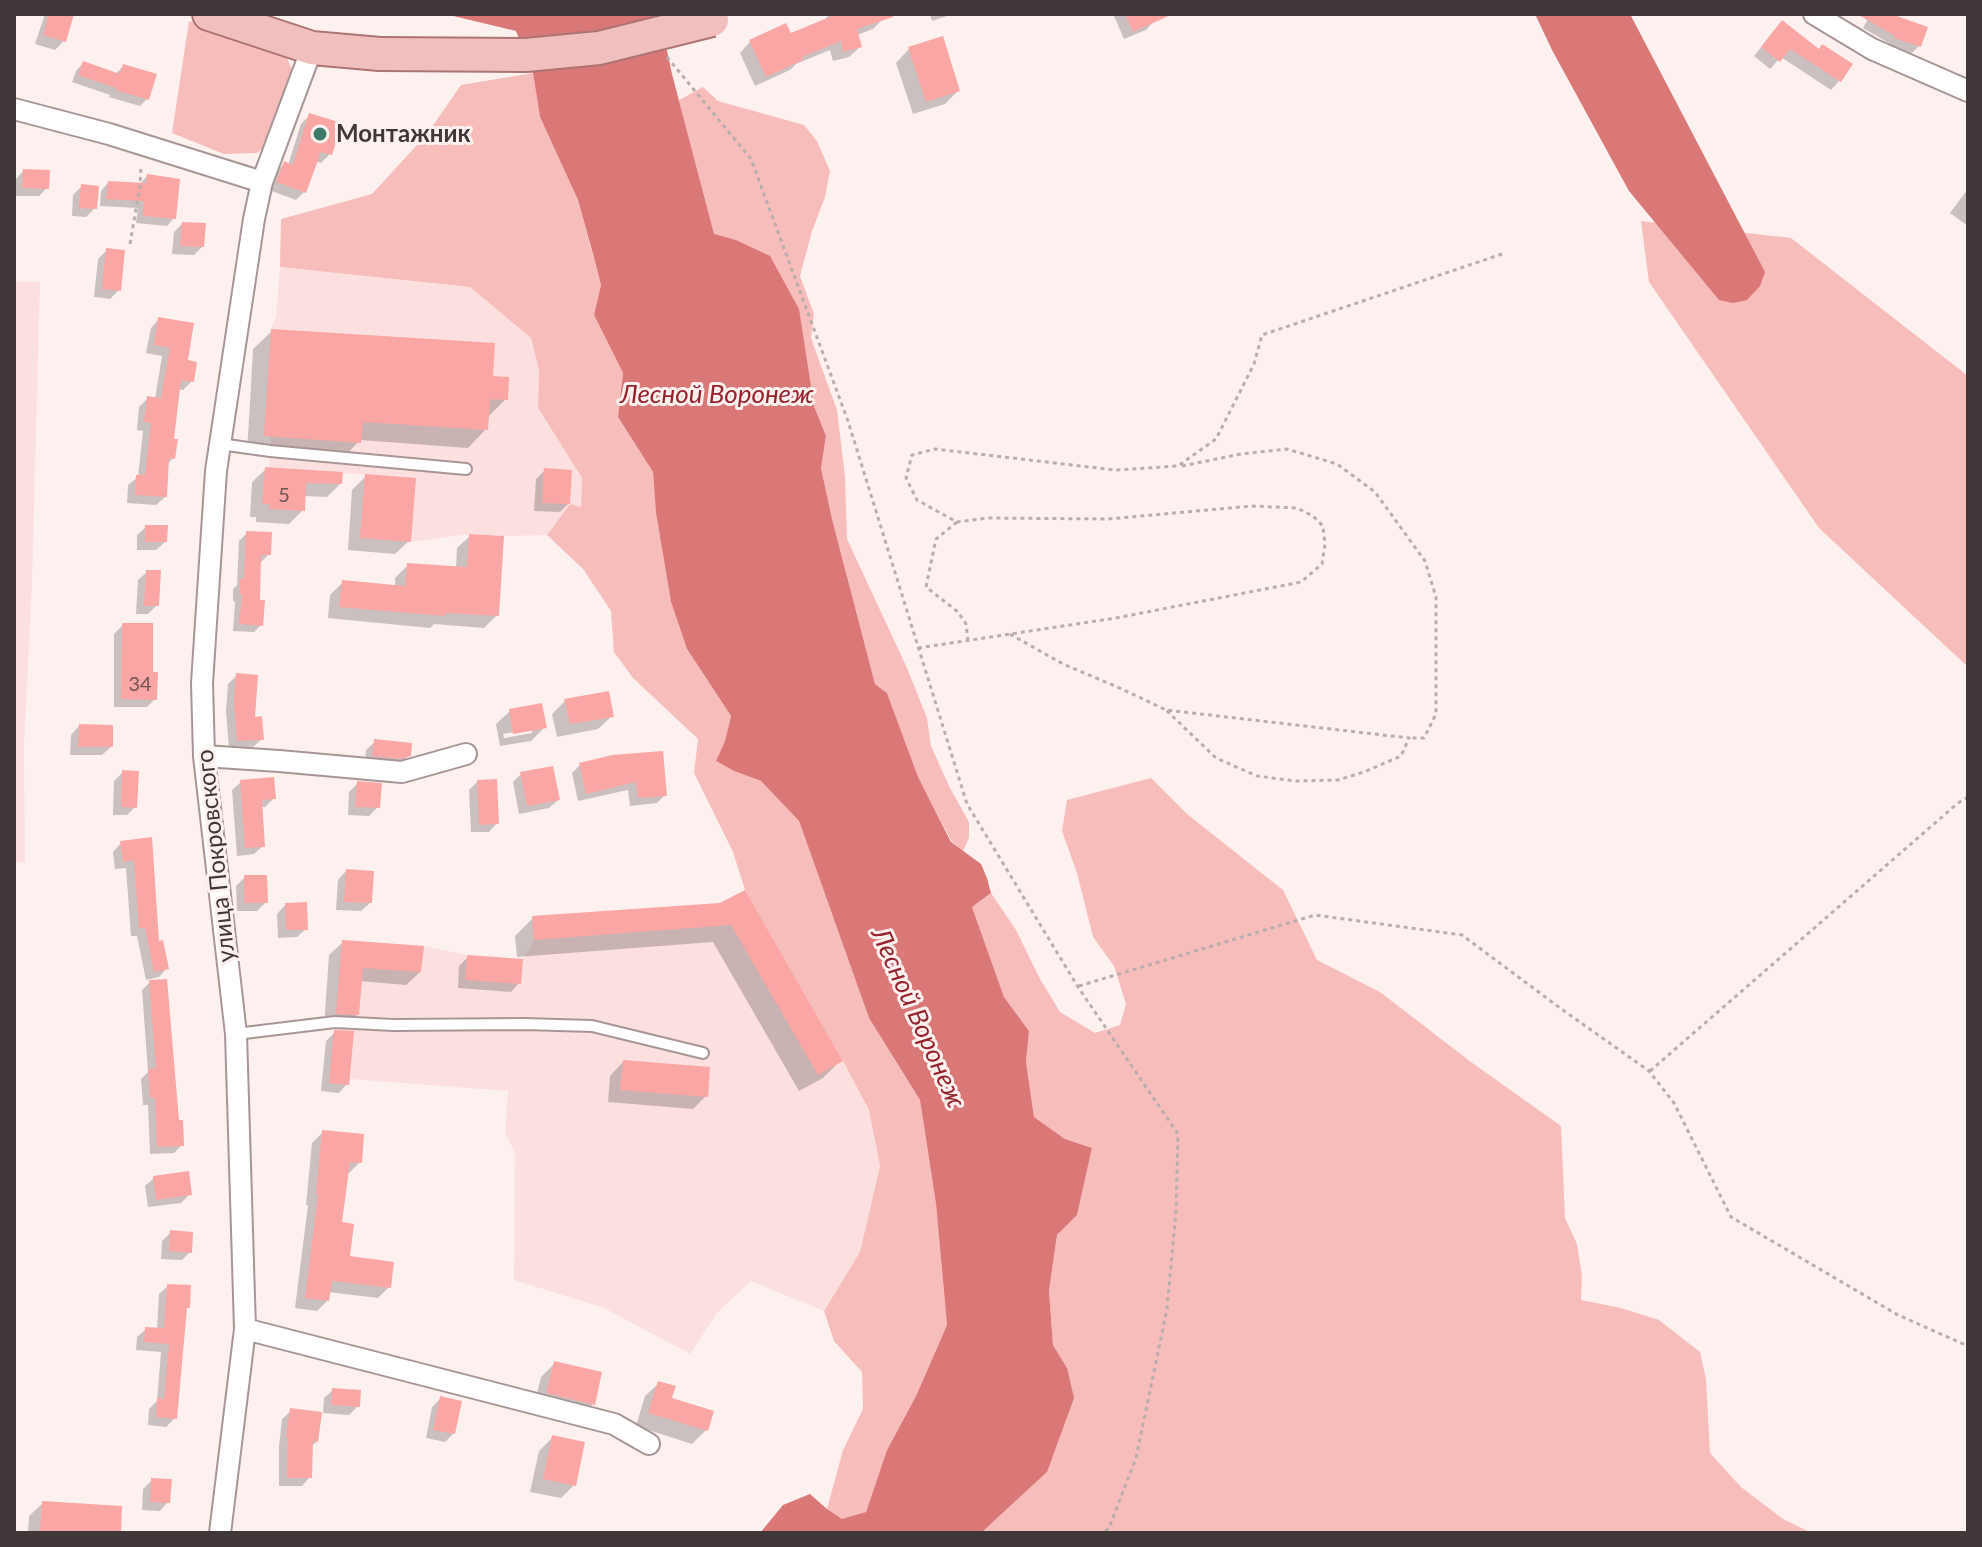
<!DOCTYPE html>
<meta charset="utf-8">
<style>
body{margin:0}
#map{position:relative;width:1982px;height:1547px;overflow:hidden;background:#fdf1f0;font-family:Lato,sans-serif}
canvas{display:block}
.frame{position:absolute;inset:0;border:16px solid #403838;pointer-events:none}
</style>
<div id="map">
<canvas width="1982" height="1547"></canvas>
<div class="frame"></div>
</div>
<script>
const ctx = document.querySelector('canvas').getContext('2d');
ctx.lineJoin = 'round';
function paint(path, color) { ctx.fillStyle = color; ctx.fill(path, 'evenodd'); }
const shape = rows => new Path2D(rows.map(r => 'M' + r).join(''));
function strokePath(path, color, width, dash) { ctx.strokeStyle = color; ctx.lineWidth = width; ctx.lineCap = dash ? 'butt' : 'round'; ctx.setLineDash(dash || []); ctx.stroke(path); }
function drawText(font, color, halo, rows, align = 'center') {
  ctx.font = font + ' Lato,sans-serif'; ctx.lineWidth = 6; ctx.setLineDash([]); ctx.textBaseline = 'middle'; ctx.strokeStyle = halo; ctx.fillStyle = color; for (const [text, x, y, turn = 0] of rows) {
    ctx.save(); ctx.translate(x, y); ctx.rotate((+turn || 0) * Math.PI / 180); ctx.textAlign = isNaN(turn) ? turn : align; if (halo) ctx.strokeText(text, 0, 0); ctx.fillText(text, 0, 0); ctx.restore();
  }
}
paint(shape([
 [280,267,470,287,531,338,539,370,538,408,582,478,581,508,570,505,547,535,504,536,469,534,411,542,415,479,269,467,271,437,264,436,271,329,276,316],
 [14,281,40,282,32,582,24,746,25,862,14,863],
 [745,890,843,1061,869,1110,880,1166,860,1252,824,1311,751,1281,717,1313,690,1354,604,1308,514,1280,515,1153,505,1132,508,1091,350,1079,349,1085,329,1083,342,940,424,946,467,955,523,959,534,940,532,916,720,903]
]), '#fce0df');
paint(shape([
 [189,21,282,46,292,70,268,143,257,153,224,154,172,133],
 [533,73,540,117,578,200,601,285,594,315,623,373,618,417,653,472,656,513,671,602,687,649,731,716,725,741,716,761,734,771,761,781,799,821,869,1018,920,1100,936,1204,947,1325,916,1396,887,1450,866,1512,842,1520,827,1509,843,1450,863,1409,862,1372,834,1341,824,1311,860,1252,880,1166,869,1110,843,1061,745,890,733,852,694,773,698,739,633,678,614,652,611,611,583,569,547,535,570,504,581,507,582,478,538,408,539,370,531,338,470,287,280,267,281,219,372,194,427,134,461,85],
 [703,87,718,101,804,125,817,141,830,171,825,197,812,231,800,276,814,314,811,338,837,410,845,476,847,539,907,668,927,718,931,746,949,786,969,822,969,838,963,851,952,842,918,778,887,693,875,684,832,519,821,468,826,436,814,406,736,240,714,235,679,100],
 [1641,221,1791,238,1968,376,1968,667,1819,528,1649,282],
 [1151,778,1187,814,1283,890,1317,960,1380,992,1471,1062,1561,1126,1565,1218,1577,1244,1582,1276,1581,1300,1621,1308,1659,1320,1700,1352,1706,1379,1710,1453,1741,1487,1783,1519,1812,1533,981,1533,1047,1472,1067,1368,1053,1345,1049,1291,1057,1235,1077,1215,1092,1148,1065,1139,1034,1117,1026,1062,1029,1031,1004,997,972,907,991,893,1016,930,1040,979,1060,1012,1095,1033,1120,1025,1126,1004,1114,966,1093,937,1077,873,1062,831,1067,800]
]), '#f7bdbb');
paint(shape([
 [445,14,656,14,660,18,672,74,714,234,736,240,770,256,799,309,814,406,826,436,821,468,832,519,875,684,887,693,918,777,951,842,981,864,987,878,991,893,972,907,1004,997,1029,1031,1026,1062,1034,1117,1065,1139,1092,1148,1077,1215,1057,1235,1049,1291,1053,1345,1067,1368,1074,1398,1047,1472,981,1533,760,1533,783,1505,810,1494,827,1509,842,1519,866,1512,887,1450,916,1396,947,1325,936,1204,920,1100,869,1018,799,821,761,781,734,771,716,761,725,741,731,716,687,649,671,602,656,513,653,472,618,417,623,373,594,315,601,285,593,254,578,200,540,117,533,73,516,31],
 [1535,14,1630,14,1765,272,1760,286,1747,300,1733,303,1719,300,1629,191,1552,50]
]), '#da7777');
paint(shape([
 [45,14,72,14,64,41,55,50,35,44],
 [830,14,884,14,883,19,873,29,857,35,860,47,849,57,833,61,830,50,796,64,790,70,755,86,740,53,750,42,790,36,822,22],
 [930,14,953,14,932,21],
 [1116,14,1151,14,1154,21,1146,30,1124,39,1114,16],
 [1871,14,1888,14,1919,46,1912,53,1888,45,1889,43,1863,28],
 [1774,31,1819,51,1850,64,1839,81,1831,90,1781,57,1770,69,1754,56],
 [909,49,958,91,945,104,913,114,896,63],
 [83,63,115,75,123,66,147,99,140,106,109,97,110,95,72,82,76,71],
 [310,115,330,154,321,163,315,161,304,192,296,200,269,190,276,172,284,164,288,165,301,124],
 [23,171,47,188,39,196,14,196,15,180],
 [147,176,174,218,167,226,136,223,138,208,100,206,101,191,108,183,140,184],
 [82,186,95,208,86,217,72,216,73,195],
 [1968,189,1968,226,1950,213],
 [182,224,203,246,194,255,172,254,174,232],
 [107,250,119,290,110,299,94,297,98,259],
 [159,319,186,362,192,381,183,390,178,389,172,440,173,458,167,465,165,497,156,505,127,503,128,485,138,477,143,431,137,430,139,407,148,398,155,399,162,356,146,353,151,328],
 [272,331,490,377,506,399,487,418,486,429,468,448,360,440,341,460,247,454,253,349],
 [266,469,340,484,327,497,304,496,303,510,289,524,256,522,256,517,250,517,252,482],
 [545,470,568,504,560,512,534,511,536,479],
 [366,476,409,541,395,554,348,550,352,490],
 [146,527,165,542,156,550,137,550,137,535],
 [247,533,269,554,261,562,259,562,258,602,261,625,254,632,233,631,235,602,233,601,233,589,237,585,239,541],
 [470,536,497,615,484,628,434,624,430,628,328,618,330,595,343,582,395,587,395,578,408,565,456,568,457,548],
 [147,572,157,605,148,614,136,614,138,580],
 [123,625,151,673,155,699,147,707,114,707,114,634],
 [237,675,262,739,253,747,229,749,226,711,228,684],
 [565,701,612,716,598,729,557,737,552,714],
 [510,711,544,728,531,741,500,746,496,724],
 [532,729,532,733,504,738,503,734],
 [79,726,111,747,102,755,70,755,71,735],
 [375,742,409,755,401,764,365,764,366,750],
 [612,757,665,795,657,803,630,806,628,790,578,801,572,773,580,765],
 [123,772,135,807,127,815,113,815,114,781],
 [521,774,558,800,549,808,519,814,513,782],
 [241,782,274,798,265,807,260,807,263,846,254,854,237,856,232,790],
 [477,782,497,823,489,832,471,832,469,790],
 [358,783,378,807,369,816,348,815,349,792],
 [151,839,157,943,167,968,159,977,146,980,137,936,131,936,126,868,115,869,113,852,121,843],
 [346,871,370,903,361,911,336,910,338,880],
 [245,877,266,902,257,911,237,911,236,886],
 [285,905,306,929,297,937,278,938,277,914],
 [721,905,841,1060,823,1078,799,1091,713,942,517,957,515,936,533,918],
 [343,942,420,972,406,985,360,981,358,1014,344,1028,324,1027,329,955],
 [468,957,519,983,511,992,458,988,459,966],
 [150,982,182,1145,174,1153,150,1154,148,1105,143,1105,141,1079,148,1072,142,990],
 [335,1032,347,1084,339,1093,321,1091,326,1041],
 [623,1062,706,1096,693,1109,608,1102,610,1076],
 [323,1132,360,1162,349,1173,346,1173,340,1224,348,1258,389,1287,378,1298,328,1292,328,1300,317,1311,295,1308,308,1205,306,1205,312,1143],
 [154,1178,190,1194,181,1203,148,1207,145,1186],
 [171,1232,190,1252,182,1260,161,1259,162,1241],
 [168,1286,185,1310,175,1418,166,1427,148,1425,149,1409,157,1401,161,1352,136,1350,137,1337,146,1329,157,1329,159,1294],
 [555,1363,593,1404,579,1417,534,1406,541,1377],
 [659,1383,670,1399,706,1430,692,1444,636,1426,645,1396],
 [333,1390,358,1406,349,1415,323,1413,324,1398],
 [441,1398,453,1434,445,1442,426,1438,432,1407],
 [291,1411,317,1441,311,1447,310,1477,302,1486,279,1486,279,1446,282,1419],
 [553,1437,574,1485,561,1498,530,1492,539,1451],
 [152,1480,168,1502,160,1511,142,1510,143,1489],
 [43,1503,119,1533,28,1533,29,1516]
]), '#0003');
paint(shape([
 [49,14,74,14,66,42,43,35],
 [837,14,893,14,893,17,857,29,862,47,843,52,841,41,802,57,803,60,766,77,749,40,786,23,791,33],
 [1125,14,1173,14,1133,32],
 [1857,14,1891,14,1928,27,1921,47,1894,38,1895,36],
 [1782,20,1819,49,1822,44,1853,64,1841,82,1790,49,1780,62,1761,47],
 [943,36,960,91,926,102,908,47],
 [83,61,120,74,123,64,157,74,149,100,115,90,116,88,78,75],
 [309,113,342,123,332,155,321,152,306,193,276,182,284,161,293,165],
 [23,169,50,170,49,189,22,188],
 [147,174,180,179,176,219,143,216,144,201,106,199,108,181,146,183],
 [81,184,99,186,97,209,79,208],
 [182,222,206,223,204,247,180,246],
 [106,248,125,250,121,291,102,289],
 [158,317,194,323,188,360,197,362,194,382,181,380,174,439,178,439,175,459,169,458,167,497,135,495,136,475,145,475,151,423,144,422,147,396,161,398,170,348,154,345],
 [271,329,495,343,493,376,509,377,508,400,490,399,488,430,363,422,361,443,264,436],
 [265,467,343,472,342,484,306,483,305,511,269,509,269,504,262,504],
 [544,468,572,470,570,504,542,503],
 [365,474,416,478,411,542,360,538],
 [145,525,168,525,167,542,145,542],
 [246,531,272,532,271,555,261,555,260,600,265,600,263,626,239,624,242,595,240,595,240,579,244,579],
 [469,534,504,536,499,616,445,613,445,616,339,607,342,580,405,586,407,563,467,567],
 [146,570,161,570,159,606,144,606],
 [122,623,153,623,153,672,158,672,157,700,121,699],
 [236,673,258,675,255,717,262,716,264,740,237,741,234,701],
 [609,691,614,717,570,724,564,699],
 [542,703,547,728,513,734,509,709],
 [79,724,113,725,113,747,78,747],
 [374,739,412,743,411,756,401,759,372,756],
 [663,751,667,796,638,798,636,782,586,794,579,763,612,755],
 [553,766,560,800,527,806,520,772],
 [122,770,139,771,137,808,121,807],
 [274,777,276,799,262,800,265,847,245,848,240,780],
 [497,779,499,824,479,825,477,780],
 [357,781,382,783,380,808,355,807],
 [152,837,159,941,163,940,169,969,154,972,145,928,139,928,134,860,123,862,120,841],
 [346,869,374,871,372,903,344,902],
 [244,875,267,875,268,903,244,903],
 [745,890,843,1061,818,1075,731,925,534,940,532,916,720,903],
 [307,902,308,930,286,930,285,903],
 [342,940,424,946,421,972,363,968,359,1015,336,1014],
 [467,955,523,959,521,984,465,980],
 [167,979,179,1120,183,1120,184,1146,157,1147,155,1098,150,1098,148,1069,156,1068,149,980],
 [334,1030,354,1031,349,1085,329,1083],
 [623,1060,710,1067,708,1097,620,1090],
 [322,1130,364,1134,362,1163,350,1162,342,1222,354,1224,350,1256,394,1262,391,1288,332,1281,329,1301,305,1298,318,1195,316,1194],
 [189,1171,192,1195,156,1200,153,1176],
 [170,1230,193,1232,192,1253,169,1251],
 [167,1284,191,1285,190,1308,187,1308,177,1419,156,1417,157,1398,164,1399,169,1344,144,1342,145,1327,164,1328],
 [554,1361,602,1372,595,1405,546,1393],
 [658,1381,676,1386,672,1398,714,1411,708,1431,648,1413],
 [332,1388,361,1390,360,1407,331,1405],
 [440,1396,462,1401,455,1434,433,1430],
 [290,1408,322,1412,318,1442,313,1441,312,1478,287,1478,288,1438,286,1438],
 [552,1435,585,1442,576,1486,543,1479],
 [151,1478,172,1479,170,1503,150,1502],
 [42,1501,122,1506,121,1533,40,1533]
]), '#f9a6a4');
const lane = shape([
 [220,444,270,451,466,469],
 [236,1034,335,1022,393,1025,524,1024,592,1026,703,1053]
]);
const street = shape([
 [1814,14,1872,49,1968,91],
 [14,109,109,134,262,182],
 [204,756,279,761,402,772,466,754],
 [245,1329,614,1424,649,1444],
 [220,1533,245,1329,236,1034,204,756,202,683,216,471,254,219,262,182,312,48]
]);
const primary = shape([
 [209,14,312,48,380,54]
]);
strokePath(lane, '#a79695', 14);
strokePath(street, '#a79695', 24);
strokePath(primary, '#ac7472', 36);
strokePath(shape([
 [667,57,751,159,848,421,967,804,1078,987,1178,1134,1176,1211,1167,1309,1136,1458,1109,1528,1103,1533],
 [130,244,140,186,141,165],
 [1182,466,1241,454,1287,449,1337,464,1375,492,1425,561,1436,597,1436,714,1424,738,1409,738],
 [957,522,936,539,926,587,958,612,966,624,968,640],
 [1010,634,1063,664,1122,689,1166,710,1409,738,1401,756,1364,772,1338,780,1296,781,1257,776,1216,758,1166,710],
 [918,648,1116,618,1301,582,1322,564,1325,544,1323,526,1313,516,1297,508,1252,506,1108,519,988,518,957,522,917,500,906,478,912,455,935,449,1115,470,1178,466,1216,439,1254,364,1262,335,1502,254],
 [1079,986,1315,915,1462,935,1560,1008,1649,1071,1674,1103,1731,1217,1898,1315,1968,1346],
 [1650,1071,1958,803,1968,797]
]), '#b9aead', 3, [4, 4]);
strokePath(lane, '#fff', 10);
strokePath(street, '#fff', 20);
strokePath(primary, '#f0bfbe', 32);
const primaryBridge = shape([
 [380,54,526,55,599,48,712,20]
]);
strokePath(primaryBridge, '#ac7472', 36, []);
strokePath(primaryBridge, '#f0bfbe', 32);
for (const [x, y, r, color] of [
 [320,134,8,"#3c7a67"]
]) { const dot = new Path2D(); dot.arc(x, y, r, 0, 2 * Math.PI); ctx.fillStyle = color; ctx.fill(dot); strokePath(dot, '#fdf1f0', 3); }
drawText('20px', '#6e5453', null, [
 ["5",284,496],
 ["34",140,685]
]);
drawText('bold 24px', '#403838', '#fdf1f0', [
 ["Монтажник",336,134]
], 'left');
drawText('24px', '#403838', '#fdf1f0', [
 ["улица Покровского",216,856,-96]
]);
drawText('italic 26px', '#98222e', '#fdf1f0', [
 ["Лесной Воронеж",717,395],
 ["Лесной Воронеж",918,1018,66]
]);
</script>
